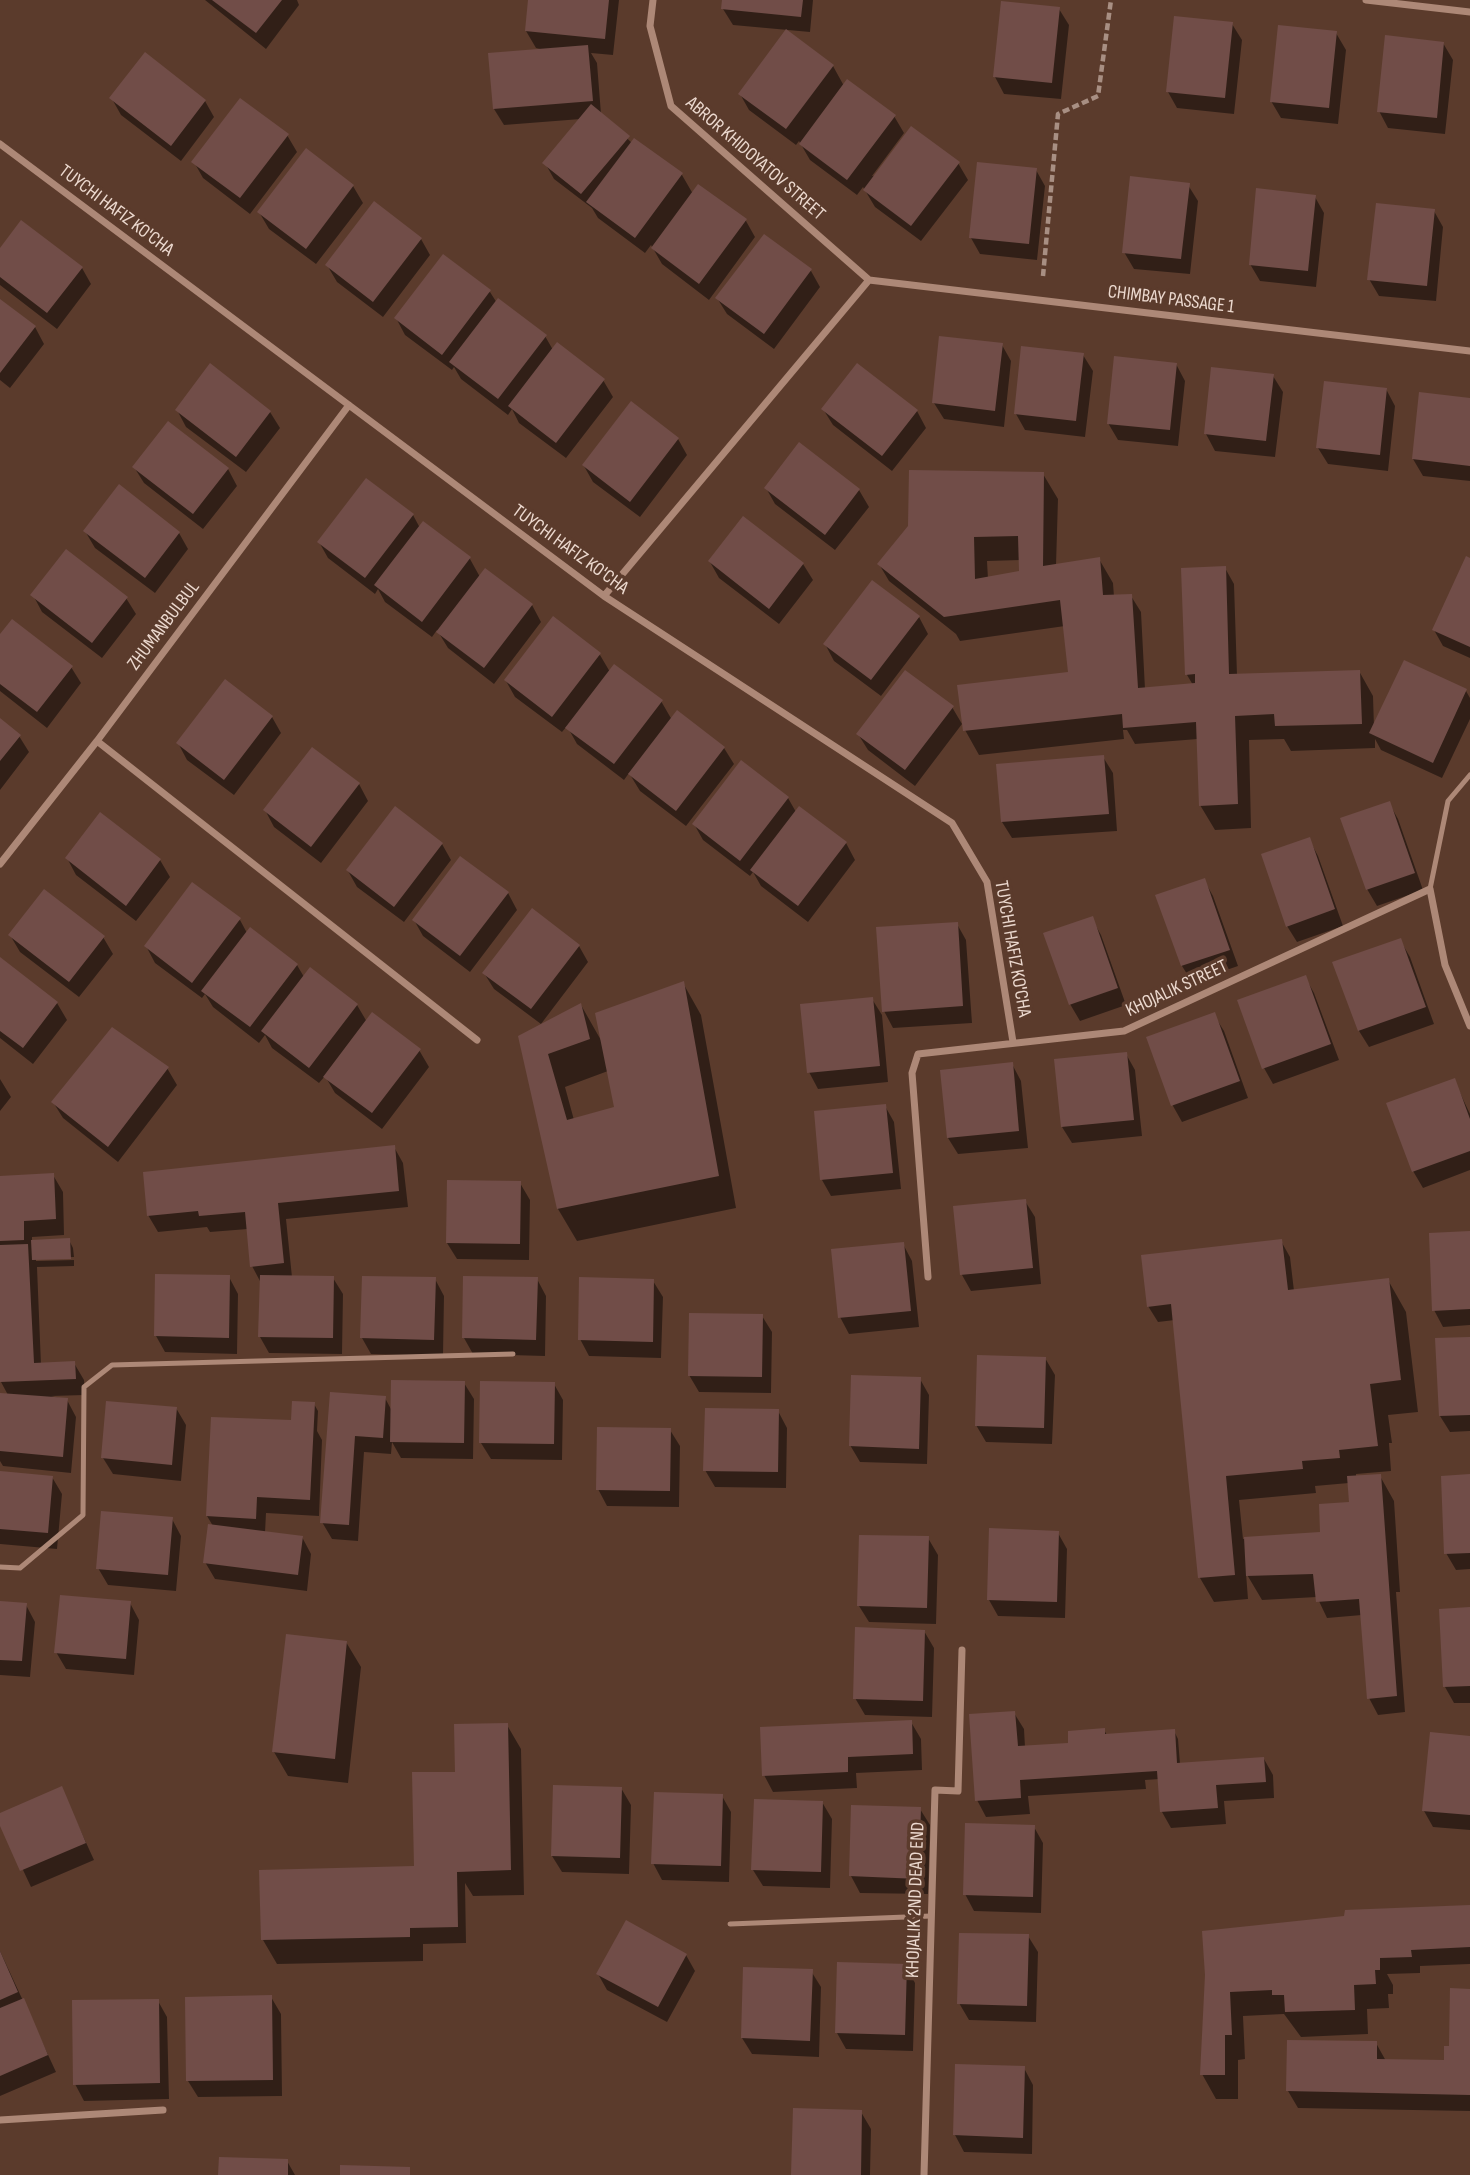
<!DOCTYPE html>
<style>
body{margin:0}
canvas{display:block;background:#5b3b2c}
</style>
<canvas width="1470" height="2175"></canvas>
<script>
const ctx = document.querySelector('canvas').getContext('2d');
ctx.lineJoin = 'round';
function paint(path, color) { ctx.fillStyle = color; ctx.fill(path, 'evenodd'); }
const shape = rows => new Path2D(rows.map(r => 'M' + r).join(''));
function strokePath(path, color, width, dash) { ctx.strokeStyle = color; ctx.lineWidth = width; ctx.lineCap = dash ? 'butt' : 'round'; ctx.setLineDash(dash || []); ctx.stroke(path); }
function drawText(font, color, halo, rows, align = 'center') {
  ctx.font = font + ' "Sofia Sans Condensed",sans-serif'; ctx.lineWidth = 7; ctx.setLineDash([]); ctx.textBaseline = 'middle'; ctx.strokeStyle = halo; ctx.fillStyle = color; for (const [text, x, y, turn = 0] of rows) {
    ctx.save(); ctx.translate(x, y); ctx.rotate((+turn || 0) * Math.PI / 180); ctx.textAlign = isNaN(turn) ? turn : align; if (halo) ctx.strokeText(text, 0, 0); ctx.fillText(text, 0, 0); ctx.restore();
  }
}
paint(shape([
 [205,0,297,0,299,5,266,49],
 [529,0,619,0,613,55,591,53,597,63,601,114,632,143,682,175,693,194,699,186,746,221,755,237,709,300,662,264,651,245,645,253,598,218,592,208,554,179,545,163,581,119,504,125,494,109,544,50,536,48,526,31],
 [724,0,813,0,810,32,733,25,723,9],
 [1059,9,1069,25,1061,99,1004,94,995,77],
 [1232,24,1242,40,1234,114,1177,108,1168,92],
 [786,32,833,66,844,86,894,116,904,133,872,176,958,163,968,180,921,241,875,207,863,187,857,195,810,160,799,141,796,145,749,110,740,94],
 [1336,33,1346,50,1338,124,1281,118,1271,101],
 [1443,43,1453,60,1445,134,1388,128,1379,111],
 [112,99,205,101,214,117,181,161,121,115],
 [287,135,297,152,250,214,203,178,194,162],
 [1036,170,1045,186,1037,260,980,254,971,238],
 [1188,185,1198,201,1190,274,1134,269,1124,252],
 [353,186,363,203,316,264,269,229,259,212],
 [1315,197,1324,213,1316,287,1260,281,1250,264],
 [1434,211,1443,227,1436,301,1379,296,1369,279],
 [421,239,430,255,383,317,337,282,327,265],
 [0,250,82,268,91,284,57,329,0,285],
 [811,271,820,287,774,349,727,314,717,298],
 [490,292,497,303,545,336,553,350,603,380,613,397,566,458,519,423,512,409,508,415,461,379,454,367,452,370,405,335,396,318],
 [0,301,35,327,44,344,10,388,0,380],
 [1002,345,1011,361,1004,427,944,419,934,403],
 [1083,355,1093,371,1085,437,1025,430,1016,414],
 [1176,364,1185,381,1178,446,1118,440,1108,423],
 [1273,376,1283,392,1275,457,1215,451,1206,434],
 [1386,389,1395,406,1388,471,1328,464,1318,448],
 [1470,400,1470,481,1423,476,1413,459],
 [823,409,917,411,926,428,892,471,833,425],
 [177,410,270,412,280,428,246,472,186,427],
 [678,439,687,455,640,517,593,482,584,466],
 [800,444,859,490,869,507,835,550,775,504,766,488],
 [134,467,228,469,237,486,203,529,144,483],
 [1043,474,1058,499,1056,566,1099,559,1113,583,1114,597,1131,596,1141,612,1145,689,1193,685,1187,675,1225,568,1234,584,1237,675,1359,671,1373,696,1374,727,1466,691,1470,698,1470,719,1442,778,1381,750,1375,739,1375,748,1291,751,1284,739,1249,740,1251,828,1215,830,1200,805,1198,739,1135,744,1127,730,1123,730,1124,739,979,755,965,730,1070,673,1065,626,960,641,956,634,889,581,879,564],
 [1021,560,1021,572,988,579,987,561],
 [413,515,420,528,423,523,470,559,480,577,532,605,541,622,494,684,448,648,437,630,432,637,385,602,378,589,375,594,328,558,319,542],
 [85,531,179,533,188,549,155,593,95,548],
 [1470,560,1470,658,1443,646,1434,630],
 [710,562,803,564,813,580,779,624,719,578],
 [33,595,126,598,136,614,102,658,42,612],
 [919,617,928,634,881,696,834,661,825,644],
 [0,637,71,667,81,683,47,728,0,691],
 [600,655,610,672,661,701,672,720,724,748,734,764,686,826,640,791,629,773,624,780,577,744,567,726,562,732,515,697,506,681],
 [952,707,962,724,915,786,868,750,858,734],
 [272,717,281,733,234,795,187,760,178,743],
 [0,721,19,736,29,752,0,790],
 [1103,757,1113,773,1117,831,1012,838,1002,822,998,765],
 [359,784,368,801,321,863,274,827,265,810],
 [788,798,796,812,846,843,855,860,808,922,761,886,753,872,750,876,703,840,694,824],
 [1389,803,1398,819,1423,890,1377,906,1367,889],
 [1309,839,1318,856,1343,926,1297,942,1287,926],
 [442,844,451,860,404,922,357,887,348,871],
 [67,858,160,860,170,877,136,921,76,875],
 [1204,880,1213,896,1238,966,1192,982,1182,966,1158,896],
 [508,893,517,910,470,972,423,936,414,920],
 [1092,919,1101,935,1126,1005,1080,1021,1070,1004],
 [240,920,247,933,297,965,304,977,357,1005,367,1022,419,1050,429,1067,382,1129,335,1093,325,1076,319,1083,272,1048,265,1035,259,1043,213,1007,205,994,202,998,155,963,146,946],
 [957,924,966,940,972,1023,893,1028,884,1011],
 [10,935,103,937,113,954,79,997,20,952],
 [1400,940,1410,957,1434,1024,1369,1047,1359,1031,1334,963],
 [579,946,588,962,541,1024,494,989,484,973],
 [0,959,57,1003,67,1020,33,1064,0,1038],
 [1305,977,1314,993,1339,1060,1273,1084,1264,1068],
 [683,983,701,1015,736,1208,577,1241,558,1209,520,1037,581,1005,602,1042],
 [608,1071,616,1108,574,1120,565,1087],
 [872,999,882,1015,888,1082,818,1089,809,1072],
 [1214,1015,1224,1031,1248,1098,1182,1122,1173,1106,1148,1039],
 [1126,1054,1135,1070,1142,1136,1072,1143,1062,1127],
 [1012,1064,1021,1081,1028,1148,958,1154,948,1138],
 [167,1068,177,1085,118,1162,63,1118,53,1102],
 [0,1079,11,1097,0,1111],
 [1454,1080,1470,1114,1470,1170,1423,1188,1413,1171],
 [885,1106,894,1122,901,1189,831,1196,822,1180],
 [394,1147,403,1163,408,1207,286,1219,292,1277,333,1278,343,1294,342,1354,269,1353,260,1337,261,1283,252,1266,248,1229,210,1232,207,1227,158,1232,148,1215],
 [53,1175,63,1192,64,1235,32,1237,32,1241,69,1240,73,1248,74,1257,36,1258,36,1261,74,1260,74,1266,37,1267,41,1365,74,1363,84,1380,85,1395,51,1396,67,1400,76,1417,71,1473,3,1466,0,1461,0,1394,8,1395,1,1382,0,1368,0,1178],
 [520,1183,530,1200,529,1260,457,1259,447,1243],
 [1025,1201,1035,1217,1041,1284,971,1291,962,1275,955,1208],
 [1470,1233,1470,1325,1443,1327,1434,1310],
 [1281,1241,1290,1257,1294,1291,1388,1280,1406,1312,1418,1412,1388,1415,1392,1443,1389,1443,1391,1471,1356,1474,1356,1477,1380,1476,1394,1501,1400,1592,1396,1592,1405,1712,1378,1715,1369,1698,1362,1615,1327,1618,1317,1597,1262,1600,1246,1573,1248,1599,1214,1602,1200,1578,1175,1320,1158,1322,1148,1306],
 [1349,1483,1350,1504,1322,1534,1243,1539,1239,1500,1316,1493,1315,1486],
 [903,1244,912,1261,919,1327,849,1334,840,1317],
 [229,1277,238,1294,237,1354,165,1352,156,1336],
 [435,1279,444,1296,443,1356,371,1354,362,1338],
 [537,1279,546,1296,545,1356,473,1354,464,1338],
 [653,1281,663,1297,661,1358,589,1356,580,1339],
 [762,1316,772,1332,771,1393,699,1392,689,1375],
 [1470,1338,1470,1431,1450,1432,1440,1416],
 [1045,1358,1055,1375,1052,1444,986,1442,976,1425],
 [920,1379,929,1395,927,1464,860,1462,850,1445],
 [464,1383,474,1399,473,1459,401,1458,392,1442,391,1454,364,1452,358,1541,332,1539,322,1522,331,1394,385,1398,392,1411],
 [554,1384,563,1400,562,1460,491,1459,481,1443],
 [314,1404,318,1411,317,1431,322,1440,319,1516,266,1513,265,1533,302,1537,311,1554,307,1591,215,1579,205,1562,213,1526,207,1516],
 [176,1408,186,1425,181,1481,113,1474,103,1458],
 [778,1411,787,1428,786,1488,715,1487,705,1470],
 [670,1430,680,1446,679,1507,607,1506,598,1489],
 [0,1473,52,1477,62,1494,57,1549,0,1544],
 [1470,1476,1470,1569,1456,1570,1446,1553],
 [172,1519,181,1536,176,1591,108,1585,98,1568],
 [1058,1533,1067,1549,1065,1618,998,1616,989,1600],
 [928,1538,938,1555,936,1624,869,1622,859,1606],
 [0,1603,26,1605,35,1622,30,1677,0,1675],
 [130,1603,139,1620,134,1675,66,1669,56,1652],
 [1470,1609,1470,1703,1454,1703,1445,1687],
 [924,1631,934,1648,932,1717,865,1715,855,1698],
 [346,1642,361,1667,348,1783,288,1776,274,1752],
 [1014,1713,1024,1729,1025,1747,1070,1744,1104,1730,1107,1735,1174,1731,1178,1739,1180,1764,1264,1759,1273,1775,1274,1798,1224,1801,1226,1824,1171,1828,1162,1812,1160,1779,1145,1780,1146,1789,1028,1796,1030,1814,986,1817,977,1800],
 [911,1722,921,1739,922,1770,856,1773,857,1788,773,1792,764,1775],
 [507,1725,521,1749,524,1895,473,1896,465,1883,466,1943,423,1944,423,1961,277,1964,263,1940,415,1867,457,1773],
 [1470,1738,1470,1830,1433,1827,1424,1811],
 [61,1788,94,1860,31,1887,0,1821,0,1815],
 [621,1788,631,1805,629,1874,562,1872,552,1856],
 [722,1796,731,1812,729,1882,662,1880,653,1863],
 [822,1802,832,1819,830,1888,763,1886,753,1870],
 [920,1809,930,1825,928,1894,860,1893,851,1876],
 [1034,1827,1043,1843,1041,1913,974,1911,965,1894],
 [1470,1907,1470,1964,1420,1966,1420,1973,1387,1974,1393,1985,1393,1994,1388,1994,1389,2008,1367,2009,1368,2034,1301,2037,1284,2014,1243,2016,1245,2059,1238,2060,1238,2099,1216,2099,1202,2074,1207,1975],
 [1028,1936,1038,1952,1036,2022,969,2020,959,2003],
 [0,1951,56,2072,0,2096],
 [686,1955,695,1971,667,2022,607,1990,598,1974],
 [906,1966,915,1983,913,2051,846,2049,837,2033],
 [811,1971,821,1987,819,2057,752,2054,742,2038],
 [1470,1990,1470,2111,1298,2108,1288,2091,1376,2043,1386,2061,1446,2062],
 [271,1997,281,2014,282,2096,198,2097,188,2081],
 [158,2001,167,2017,169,2099,84,2101,75,2084],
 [1024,2068,1033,2085,1032,2154,964,2152,955,2135],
 [861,2112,871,2129,870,2175,793,2175],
 [287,2161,295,2175,220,2175]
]), '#0007');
paint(shape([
 [212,0,282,0,256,33],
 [528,0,609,0,605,39,525,31],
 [722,0,803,0,801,17,721,9],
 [1001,1,1060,7,1052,83,993,77],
 [1174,16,1233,22,1225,98,1166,92],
 [1278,25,1337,31,1329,108,1270,102],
 [786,29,834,65,786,129,738,94],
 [1385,35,1444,42,1437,118,1377,112],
 [588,45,593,101,493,109,488,53],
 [145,52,206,100,171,146,109,98],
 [847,79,896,115,847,180,799,144],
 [240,98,289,134,240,198,191,162],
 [591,104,630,136,581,194,542,163],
 [911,126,960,162,911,226,863,190],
 [634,138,683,173,635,238,586,202],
 [306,148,354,185,306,249,257,212],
 [977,162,1037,168,1029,244,969,238],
 [1130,176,1190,183,1181,259,1122,253],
 [698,184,747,219,699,284,651,248],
 [1256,188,1316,195,1308,271,1249,265],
 [374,201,422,238,373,302,325,265],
 [1376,203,1435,209,1427,286,1367,280],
 [21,220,83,267,47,313,0,277,0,248],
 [764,234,812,269,764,334,715,298],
 [443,254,491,290,442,355,394,318],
 [498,298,547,335,498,399,449,362],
 [0,299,36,326,0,373],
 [939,336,1003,343,995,411,932,403],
 [557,342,605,379,556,443,508,406],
 [1021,346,1084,353,1076,421,1014,414],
 [1114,356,1177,363,1170,430,1107,424],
 [210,363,271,411,236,457,175,410],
 [857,363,918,410,882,456,821,409],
 [1211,367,1274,374,1266,441,1204,434],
 [1324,381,1387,388,1380,455,1316,448],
 [1419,392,1470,398,1470,466,1412,459],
 [631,401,679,438,630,502,582,465],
 [168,421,229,468,193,514,132,467],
 [799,442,860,489,825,535,764,488],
 [909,470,1044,472,1043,566,1100,557,1103,595,1132,594,1138,688,1195,683,1195,674,1185,675,1181,568,1226,566,1229,674,1360,670,1362,724,1275,726,1274,714,1235,716,1238,804,1199,806,1196,722,1123,728,1122,714,963,731,957,685,1068,672,1060,600,944,617,877,564,908,526],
 [1018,536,1019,571,975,579,974,537],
 [366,478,414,514,365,578,317,542],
 [119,484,180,532,145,578,83,531],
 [743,516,804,563,769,609,708,561],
 [423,521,471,557,422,622,374,585],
 [66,549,128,597,92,643,30,595],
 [1466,556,1470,558,1470,647,1432,630],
 [485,568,533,604,484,668,436,632],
 [872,580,920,616,871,680,823,644],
 [553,616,601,653,552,717,504,680],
 [12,619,73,666,37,712,0,684,0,634],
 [1404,660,1467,689,1433,763,1369,733],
 [614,664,663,700,614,764,565,728],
 [905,670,954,706,905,770,856,734],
 [225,679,273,716,224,780,176,743],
 [677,710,725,747,676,811,628,774],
 [0,718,21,735,0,761],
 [312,747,360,783,311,847,263,810],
 [1104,755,1109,814,1001,822,996,764],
 [741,760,789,797,740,861,692,824],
 [1390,801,1415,873,1366,890,1340,818],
 [395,806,443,843,394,907,346,870],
 [799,806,847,842,798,906,750,870],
 [100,812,161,859,126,906,65,858],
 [1310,837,1335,909,1286,927,1261,854],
 [460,856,509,892,460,956,412,920],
 [1205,878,1230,950,1181,966,1155,895],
 [192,882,241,918,192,983,144,946],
 [44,889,105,936,69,982,8,935],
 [532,908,580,945,531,1009,482,973],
 [1093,916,1118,988,1069,1005,1043,933],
 [958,922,963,1006,882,1012,876,927],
 [250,927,298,964,250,1027,201,991],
 [1401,938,1426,1007,1358,1031,1332,962],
 [0,957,58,1002,23,1048,0,1031],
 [310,967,358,1004,309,1068,261,1031],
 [1306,975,1331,1044,1262,1069,1237,1000],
 [684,981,719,1176,557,1209,518,1036,581,1003,590,1039,548,1054,567,1120,614,1107,595,1013],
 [873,997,880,1066,807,1073,800,1004],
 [372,1012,421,1049,372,1113,323,1077],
 [1215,1012,1240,1081,1171,1106,1146,1037],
 [112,1027,169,1067,108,1147,51,1102],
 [1127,1052,1134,1120,1061,1127,1054,1059],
 [1013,1062,1019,1131,947,1138,940,1070],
 [1455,1078,1470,1119,1470,1151,1412,1172,1386,1103],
 [886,1104,893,1173,820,1180,814,1111],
 [395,1145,399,1191,278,1203,284,1263,250,1267,245,1212,199,1216,198,1211,147,1216,143,1172],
 [54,1173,56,1219,24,1221,24,1240,0,1241,0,1176],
 [447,1180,521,1181,520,1244,446,1243],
 [1026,1199,1033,1268,960,1275,953,1206],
 [1470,1231,1470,1309,1432,1311,1429,1233],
 [70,1238,71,1259,32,1260,31,1240],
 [1282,1239,1288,1290,1389,1278,1401,1380,1370,1384,1378,1446,1339,1450,1340,1458,1302,1461,1303,1469,1226,1476,1235,1575,1198,1578,1171,1304,1147,1307,1141,1255],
 [904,1242,911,1311,838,1318,831,1249],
 [28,1244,34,1363,75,1361,76,1379,0,1382,0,1245],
 [155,1274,230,1275,229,1338,154,1336],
 [260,1275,334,1276,333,1338,258,1337],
 [362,1276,436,1277,434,1340,360,1338],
 [463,1276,538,1277,536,1340,462,1338],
 [579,1277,654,1279,653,1342,578,1340],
 [689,1313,763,1314,762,1377,688,1376],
 [1470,1337,1470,1415,1439,1416,1435,1338],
 [977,1355,1046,1357,1044,1428,975,1426],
 [851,1375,921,1377,919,1449,849,1446],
 [391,1380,465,1381,464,1443,390,1442],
 [480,1381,555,1382,554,1444,479,1443],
 [330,1392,386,1396,383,1438,355,1436,349,1525,320,1523],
 [0,1393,68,1398,63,1457,0,1451],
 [106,1401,177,1407,172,1465,101,1458],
 [292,1401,315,1402,310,1500,257,1497,256,1519,206,1516,211,1417,291,1420],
 [705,1408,779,1409,778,1472,703,1471],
 [597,1427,671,1428,670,1491,596,1490],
 [0,1471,53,1476,48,1533,0,1529],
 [1381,1474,1397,1696,1367,1699,1359,1599,1316,1602,1313,1574,1246,1576,1244,1537,1320,1532,1319,1504,1349,1502,1347,1476],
 [1470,1474,1470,1553,1444,1554,1441,1476],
 [101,1511,173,1517,168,1575,96,1569],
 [208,1524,303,1536,298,1575,203,1563],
 [989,1528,1059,1531,1057,1602,987,1600],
 [859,1535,929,1536,927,1608,857,1606],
 [60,1595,131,1601,126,1659,54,1653],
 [0,1601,27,1603,22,1661,0,1660],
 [1470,1607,1470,1686,1443,1687,1439,1609],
 [855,1627,925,1630,923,1701,853,1699],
 [286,1634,347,1641,335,1759,272,1752],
 [1015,1711,1018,1746,1068,1743,1068,1731,1105,1728,1105,1734,1175,1729,1177,1763,1264,1757,1266,1782,1216,1785,1218,1808,1160,1812,1157,1771,1020,1780,1021,1798,975,1801,969,1714],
 [912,1720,913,1754,848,1757,848,1772,762,1776,760,1727],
 [508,1723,511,1870,457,1872,458,1927,410,1928,410,1937,261,1940,259,1870,414,1866,412,1772,455,1772,454,1724],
 [1430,1732,1470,1736,1470,1815,1422,1811],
 [553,1785,622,1787,620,1858,551,1856],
 [62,1786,86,1843,20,1871,0,1826,0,1813],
 [654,1792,723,1794,721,1866,651,1864],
 [754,1799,823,1801,821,1872,751,1870],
 [851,1805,921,1807,919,1879,849,1876],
 [965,1823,1035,1825,1033,1897,963,1895],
 [1470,1905,1470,1947,1411,1950,1412,1957,1380,1958,1380,1970,1375,1970,1376,1984,1354,1985,1355,2010,1285,2012,1284,1995,1272,1995,1272,1990,1230,1992,1232,2035,1225,2035,1225,2075,1200,2075,1205,1975,1202,1931,1344,1916,1345,1910],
 [626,1920,687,1954,658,2007,596,1974],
 [959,1933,1029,1934,1027,2006,957,2004],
 [0,1951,18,1992,0,2000],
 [837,1962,907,1964,905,2035,835,2033],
 [743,1967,813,1969,810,2041,741,2038],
 [1450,1988,1470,1989,1470,2095,1286,2091,1287,2040,1377,2041,1377,2059,1444,2060,1444,2046,1449,2046],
 [272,1995,273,2080,186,2081,185,1997],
 [24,1998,48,2055,0,2076,0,2008],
 [159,1999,160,2083,73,2085,72,2000],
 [955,2064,1025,2066,1023,2138,953,2135],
 [793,2108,862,2110,861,2175,791,2175],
 [219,2157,288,2159,288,2175,218,2175],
 [340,2165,410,2167,410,2175,340,2175]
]), '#714d48');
strokePath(shape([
 [1043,276,1058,114,1098,96,1111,0]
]), '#a88f83', 4.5, [7, 3.5]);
strokePath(shape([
 [1430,889,1448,801,1470,775],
 [0,1567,20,1568,83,1515,84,1387,112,1365,513,1354],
 [730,1924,931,1916]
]), '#ad8877', 5);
strokePath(shape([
 [653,0,650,26,671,106,869,280],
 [1366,0,1470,12],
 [0,144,604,596,952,823,987,882,1013,1042],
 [869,280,1470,351],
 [604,596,869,280],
 [97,741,477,1040],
 [0,864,97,741,349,405],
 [928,1277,912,1073,918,1054,1124,1031,1430,889,1445,965,1470,1026],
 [0,2120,163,2110],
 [924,2175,935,1790,958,1791,962,1650]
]), '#ad8877', 7);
drawText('19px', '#ecd9cf', '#5b3b2c', [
 ["ABROR KHIDOYATOV STREET",755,159,41],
 ["TUYCHI HAFIZ KO'CHA",116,211,37],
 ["CHIMBAY PASSAGE 1",1171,300,7],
 ["TUYCHI HAFIZ KO'CHA",570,550,36],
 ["ZHUMANBULBUL",164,626,-53],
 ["TUYCHI HAFIZ KO'CHA",1012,949,80],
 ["KHOJALIK STREET",1177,989,-25],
 ["KHOJALIK 2ND DEAD END",916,1900,-88]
]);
</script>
